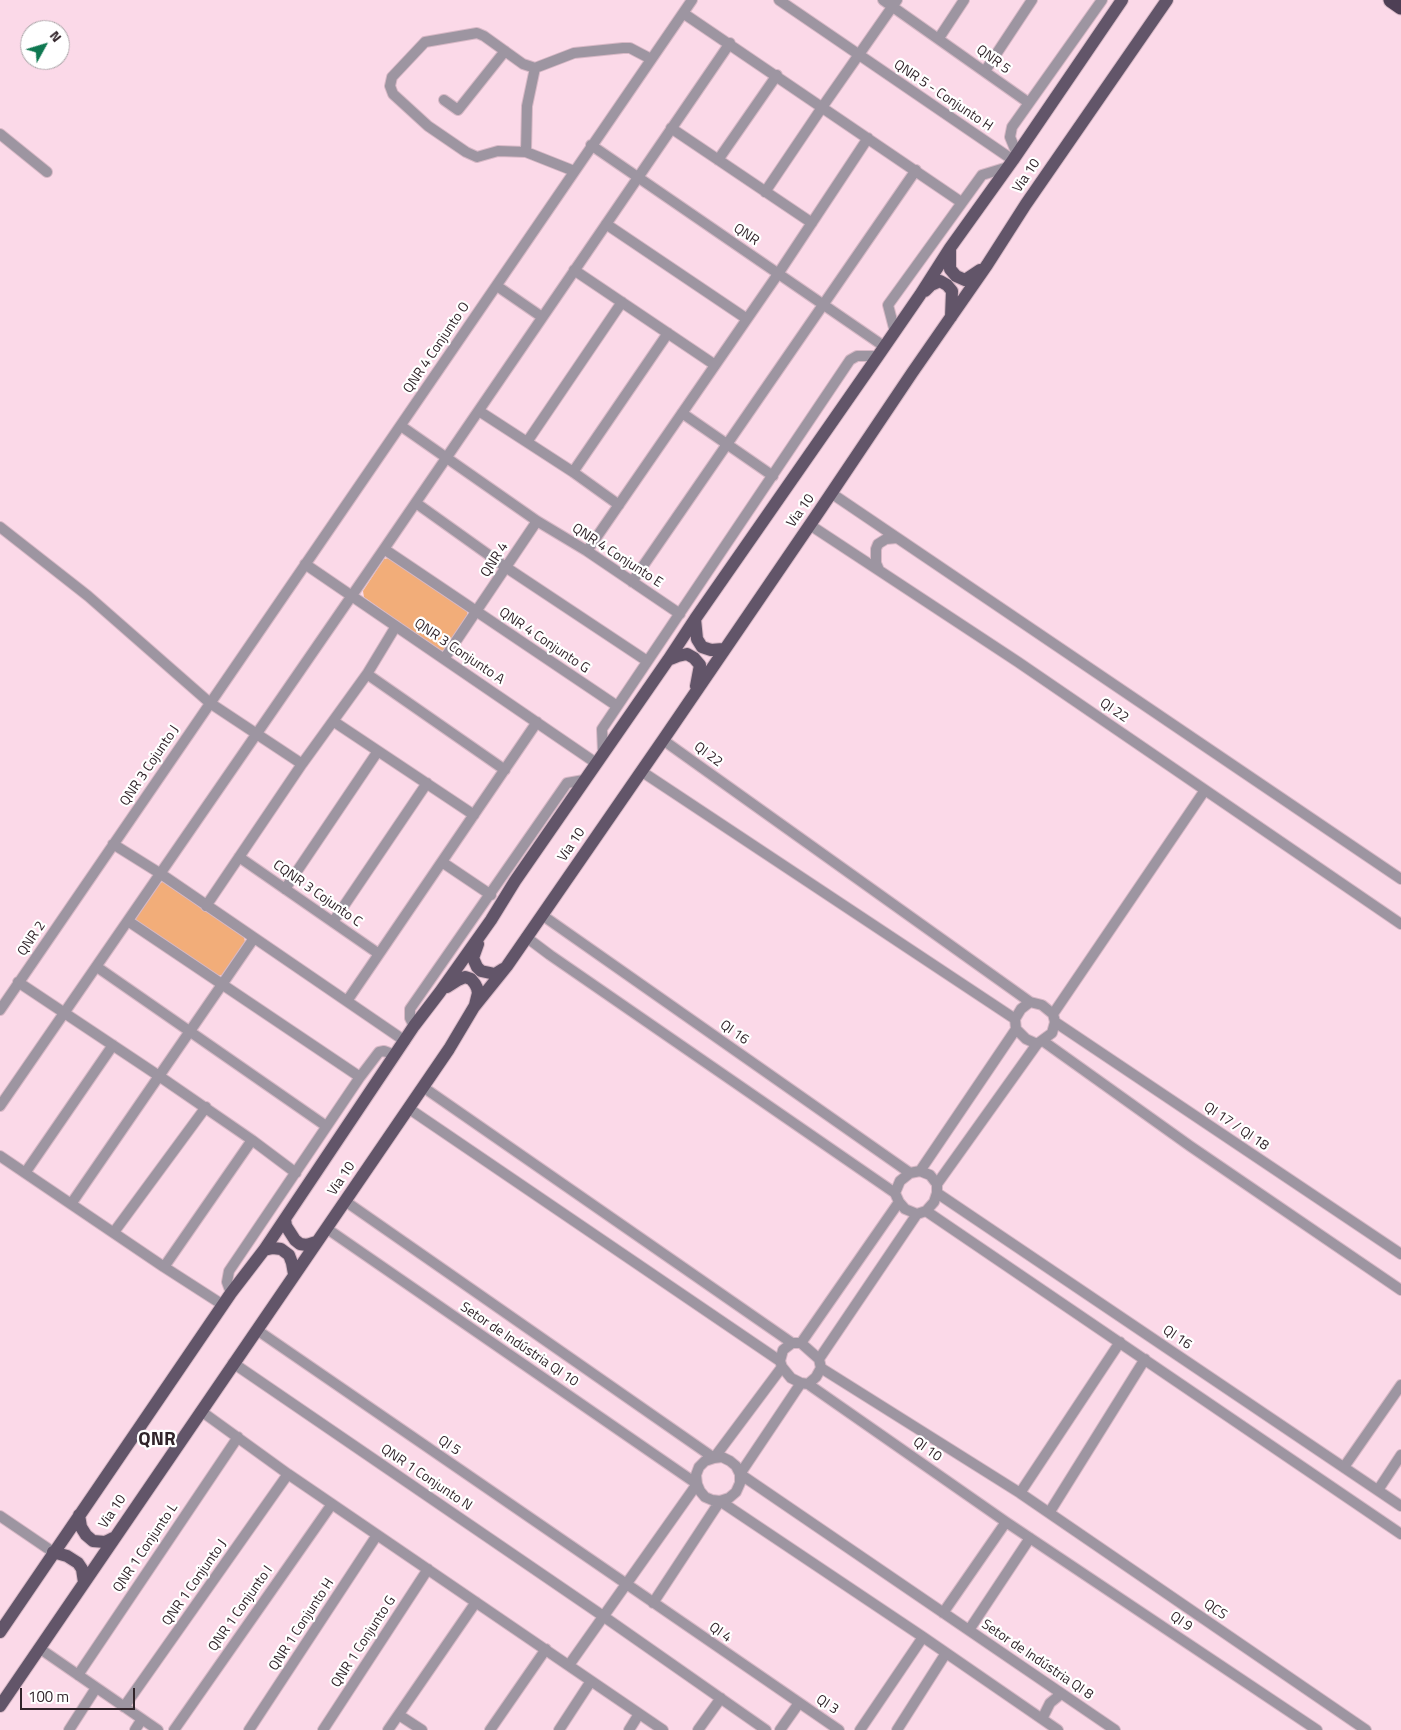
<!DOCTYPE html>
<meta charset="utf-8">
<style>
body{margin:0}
#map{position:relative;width:1401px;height:1730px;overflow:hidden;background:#fbd9e8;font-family:"Titillium Web",sans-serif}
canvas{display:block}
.north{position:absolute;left:20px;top:20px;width:50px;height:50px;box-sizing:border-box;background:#fff;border:1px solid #ada7aa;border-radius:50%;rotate:51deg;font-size:14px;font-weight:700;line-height:20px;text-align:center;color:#31242a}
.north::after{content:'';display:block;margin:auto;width:18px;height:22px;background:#0f7851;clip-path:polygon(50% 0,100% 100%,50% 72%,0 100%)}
.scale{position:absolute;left:20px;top:1688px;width:115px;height:22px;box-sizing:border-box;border:2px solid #31242a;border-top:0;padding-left:6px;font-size:15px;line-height:18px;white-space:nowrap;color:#31242a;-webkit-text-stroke:4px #fff;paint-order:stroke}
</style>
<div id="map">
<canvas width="1401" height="1730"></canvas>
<div class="north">N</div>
<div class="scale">100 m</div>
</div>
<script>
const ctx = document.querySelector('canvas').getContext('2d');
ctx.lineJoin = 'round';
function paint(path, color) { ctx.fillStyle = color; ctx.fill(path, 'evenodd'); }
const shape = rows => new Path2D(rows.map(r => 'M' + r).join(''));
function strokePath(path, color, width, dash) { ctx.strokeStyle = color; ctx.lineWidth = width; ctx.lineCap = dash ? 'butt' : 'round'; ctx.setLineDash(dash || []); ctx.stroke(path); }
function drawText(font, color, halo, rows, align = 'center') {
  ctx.font = font + ' "Titillium Web",sans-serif'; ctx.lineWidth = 4.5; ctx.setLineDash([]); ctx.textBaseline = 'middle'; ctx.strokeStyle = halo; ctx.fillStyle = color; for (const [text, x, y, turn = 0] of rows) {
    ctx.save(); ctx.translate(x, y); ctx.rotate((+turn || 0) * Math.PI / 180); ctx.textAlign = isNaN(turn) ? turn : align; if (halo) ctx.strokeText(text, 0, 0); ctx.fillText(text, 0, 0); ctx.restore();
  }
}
paint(shape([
 [389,558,467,611,468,618,446,650,440,651,364,597,363,591,384,559],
 [163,882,244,937,245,942,222,975,217,976,137,922,135,918,159,883]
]), '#f2ad79');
const minor = shape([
 [779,0,1013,160],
 [883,0,1029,103],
 [683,13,961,202],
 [939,38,964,0],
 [985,71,1032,0],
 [444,100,458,110,505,51],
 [671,128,812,223],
 [0,134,47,172],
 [591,145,885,347],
 [526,152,527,106,535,68],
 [1017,154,1010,137,1012,127,1102,0],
 [718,160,777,75],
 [574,171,526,152,498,151,477,157,466,152,428,126,393,94,390,86,392,77,425,42,477,33,484,36,523,64,535,68,574,53,623,48,630,48,651,59],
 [765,192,823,106,897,0],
 [606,224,747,319],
 [574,270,715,365],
 [497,286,542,317],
 [895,332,888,305,982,175,1008,167],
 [479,411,573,472,619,505],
 [682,413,773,476],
 [401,426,537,521,587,551,680,614],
 [527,442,622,302],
 [573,472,668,333],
 [831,493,1401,879],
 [416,503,507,568,647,661],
 [810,525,1018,662,1401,924],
 [0,527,88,596,210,703,302,764],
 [384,549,617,706],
 [587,551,778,274,868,138],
 [305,564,596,763],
 [879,570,876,563,876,549,878,544,886,539,897,538],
 [632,582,916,170],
 [444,659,537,521],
 [367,674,505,770],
 [333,721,474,815],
 [663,740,1030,1002],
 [603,753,602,729,850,360,857,356,878,356],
 [641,771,1015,1019],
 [113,844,161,874,405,1041],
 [239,857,379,954],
 [442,862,491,895],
 [285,889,378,751],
 [206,906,302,764,367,674,396,626],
 [542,915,910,1173],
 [128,921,360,1077],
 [333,922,427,783],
 [526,937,550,955,895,1193],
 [97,967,326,1126],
 [18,982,159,1076,252,1140,296,1173],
 [347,1001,537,722],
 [0,1010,692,0],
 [1053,1014,1042,1005,1030,1002,1021,1009,1015,1019,1016,1029,1026,1039,1037,1044,1052,1033,1055,1022,1053,1014,1205,790],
 [1055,1022,1401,1254],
 [414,1026,410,1018,410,1009,567,783,584,780],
 [1043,1041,1190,1146,1401,1290],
 [423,1087,792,1343],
 [0,1106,384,549,730,43],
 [408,1108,780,1361],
 [0,1156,164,1267,223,1305],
 [920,1171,1016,1029],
 [25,1173,113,1045],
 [937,1184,930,1175,920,1171,910,1173,900,1181,895,1193,899,1202,905,1209,917,1214,926,1211,934,1202,937,1193,937,1184,1037,1044],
 [937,1193,1401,1506],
 [345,1201,714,1458,782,1367],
 [71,1204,254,938],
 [926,1211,1401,1534],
 [326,1228,697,1484],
 [114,1232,206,1107],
 [164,1267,252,1140],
 [231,1293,227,1282,229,1271,360,1077,379,1052,384,1051,395,1055],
 [257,1330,839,1730],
 [801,1343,899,1202],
 [819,1359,801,1343,792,1343,783,1350,780,1361,782,1367,791,1378,801,1383,808,1384,816,1377,821,1368,819,1359,917,1214],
 [233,1363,603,1616,766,1730],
 [821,1368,1020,1493,1366,1730],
 [801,1383,740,1474,1115,1730],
 [808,1384,1006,1522,1317,1730],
 [201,1411,288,1474,663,1730],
 [1344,1467,1401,1385],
 [1378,1490,1401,1455],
 [1020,1493,1120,1342],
 [1049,1513,1145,1359],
 [0,1516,53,1552],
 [653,1603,720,1501,923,1637,1058,1730],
 [943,1613,1006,1522],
 [969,1630,1030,1538],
 [39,1648,158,1730],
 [569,1665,697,1484,696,1475,699,1467,705,1461,714,1458,722,1457,730,1461,736,1466,740,1474,740,1483,736,1492,729,1498,720,1501,712,1500,705,1497,700,1491,697,1484],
 [78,1675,238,1437],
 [124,1707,288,1474],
 [399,1715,422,1730],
 [1042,1719,1050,1703,1061,1694],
 [69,1730,96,1688],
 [135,1730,142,1719],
 [174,1730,332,1504],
 [249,1730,377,1535],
 [323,1730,428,1569],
 [388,1730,476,1602],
 [490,1730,546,1649],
 [559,1730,591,1681],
 [629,1730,639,1714],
 [698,1730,721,1698],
 [780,1730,799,1703],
 [860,1730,923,1637],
 [897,1730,946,1653]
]);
const major = shape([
 [950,248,950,269,956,276,965,280,980,270],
 [925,291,931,285,940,281,947,285,952,291,951,317],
 [695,619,697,639,702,647,711,650,723,649],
 [668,660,678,656,687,654,694,658,700,665,696,686],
 [478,944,473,958,477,967,481,971,495,974,503,969],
 [447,987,458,980,465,977,471,979,475,984,477,988,478,993,475,1005],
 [285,1219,286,1226,295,1240,300,1244,307,1245,316,1242],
 [264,1250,273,1248,281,1249,289,1255,292,1263,294,1274],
 [79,1515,81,1527,86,1535,93,1541,105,1542,113,1538],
 [53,1552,67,1556,78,1563,82,1569,84,1582],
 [0,1632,231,1293,264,1250,414,1026,440,992,491,920,515,881,668,660,695,619,878,356,920,295,950,248,1013,160,1122,0],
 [0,1706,449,1049,474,1007,507,966,663,740,820,510,912,373,987,265,1026,204,1167,0]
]);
const highway = shape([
 [1391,0,1401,7]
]);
strokePath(minor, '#d7b8c6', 12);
strokePath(major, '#d7b8c6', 14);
strokePath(highway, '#d7b8c6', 17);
strokePath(minor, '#9d95a1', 10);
strokePath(major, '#625569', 12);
strokePath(highway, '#4e3f55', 15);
drawText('14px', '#31242a', '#fff', [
 ["QNR 5",993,60,36],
 ["QNR 5 - Conjunto H",943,96,34],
 ["Via 10",1027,176,-56],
 ["QNR",746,235,34],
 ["QNR 4 Conjunto O",437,348,-56],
 ["Via 10",801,511,-55],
 ["QNR 4 Conjunto E",617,556,33],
 ["QNR 4",495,560,-57],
 ["QNR 4 Conjunto G",544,641,34],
 ["QNR 3 Conjunto A",459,652,34],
 ["QI 22",1114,711,34],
 ["QI 22",708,755,36],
 ["QNR 3 Cojunto J",150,766,-56],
 ["Via 10",572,845,-56],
 ["CQNR 3 Cojunto C",317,894,35],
 ["QNR 2",32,939,-56],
 ["QI 16",734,1033,35],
 ["QI 17 / QI 18",1236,1127,34],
 ["Via 10",342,1179,-56],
 ["QI 16",1177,1338,34],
 ["Setor de Indústria QI 10",519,1345,34],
 ["QI 5",449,1446,34],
 ["QI 10",927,1450,35],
 ["QNR 1 Conjunto N",426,1478,34],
 ["Via 10",113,1512,-56],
 ["QNR 1 Conjunto L",146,1548,-56],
 ["QNR 1 Conjunto J",195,1583,-55],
 ["QNR 1 Conjunto I",241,1609,-55],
 ["QCS",1215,1610,34],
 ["QI 9",1181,1622,34],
 ["QNR 1 Conjunto H",302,1625,-57],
 ["QI 4",720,1633,35],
 ["QNR 1 Conjunto G",364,1642,-57],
 ["Setor de Indústria QI 8",1037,1660,34],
 ["QI 3",827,1705,33]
]);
drawText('bold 19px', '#31242a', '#fff', [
 ["QNR",157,1440]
]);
</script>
